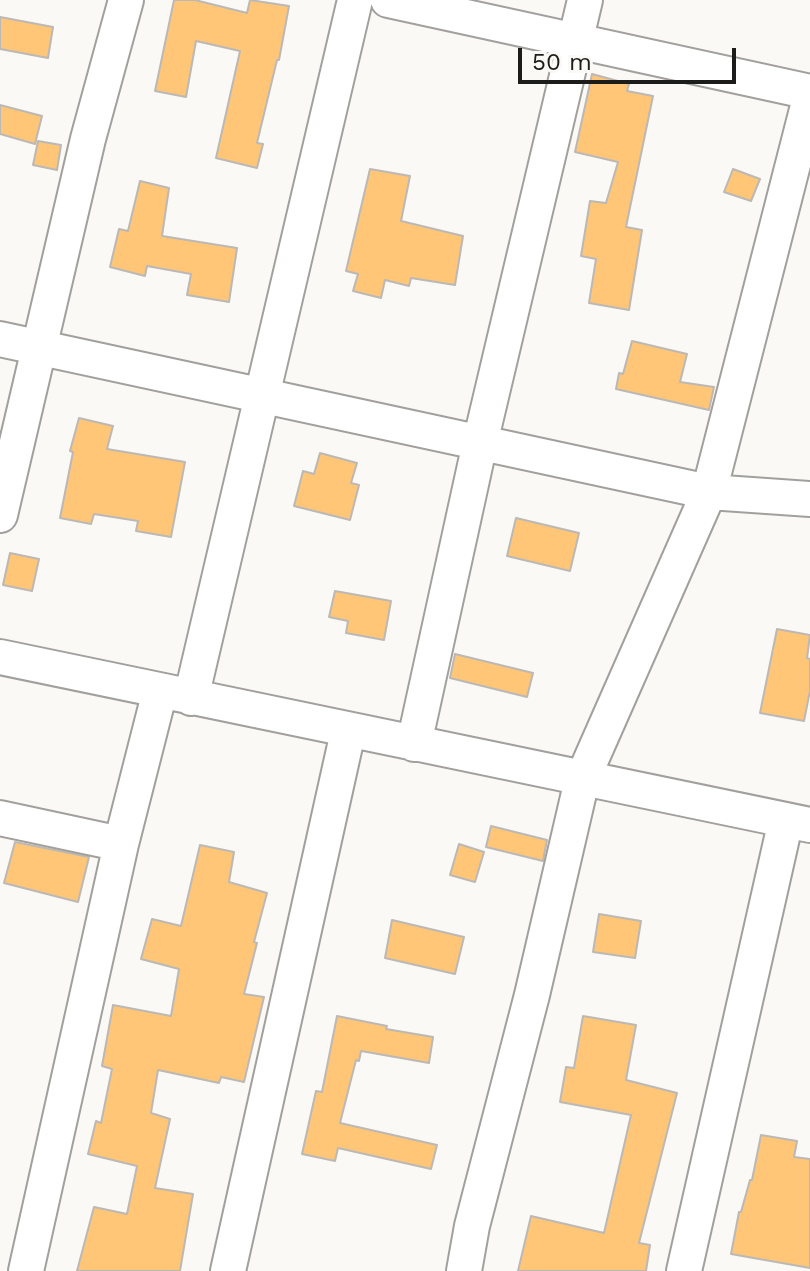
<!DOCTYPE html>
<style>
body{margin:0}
#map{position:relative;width:810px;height:1271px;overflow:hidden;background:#fbf9f5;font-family:"Work Sans",sans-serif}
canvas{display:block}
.scale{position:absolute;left:518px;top:48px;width:218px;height:36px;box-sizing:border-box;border:4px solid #1c1c1b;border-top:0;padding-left:10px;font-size:24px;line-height:28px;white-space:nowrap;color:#1c1c1b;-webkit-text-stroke:6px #fbf9f5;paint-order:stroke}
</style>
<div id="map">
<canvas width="810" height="1271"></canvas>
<div class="scale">50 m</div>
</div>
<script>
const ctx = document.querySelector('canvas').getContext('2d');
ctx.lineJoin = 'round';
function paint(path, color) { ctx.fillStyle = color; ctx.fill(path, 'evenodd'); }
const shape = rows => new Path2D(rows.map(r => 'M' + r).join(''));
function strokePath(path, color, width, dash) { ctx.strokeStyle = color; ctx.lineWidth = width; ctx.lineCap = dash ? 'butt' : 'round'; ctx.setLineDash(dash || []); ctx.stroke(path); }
const building = shape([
 [174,0,195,0,247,13,250,0,289,6,279,60,277,60,257,143,263,144,257,168,216,158,240,51,196,41,186,97,155,91,174,0],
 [0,17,53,27,48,58,0,49,0,17],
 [592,74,629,84,627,91,653,96,626,227,642,230,629,310,589,303,596,259,581,256,590,201,606,203,618,162,575,152,592,74],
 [0,105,42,116,35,144,0,134,0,105],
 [38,141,61,145,57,170,33,165,38,141],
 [370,169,410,176,401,221,463,236,455,285,411,278,409,286,385,280,381,298,353,291,358,274,346,271,370,169],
 [733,169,760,179,751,201,724,192,733,169],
 [140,181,169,188,162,236,237,248,229,302,187,295,191,274,147,266,145,276,110,267,119,229,128,231,140,181],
 [632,341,687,354,680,382,714,387,709,410,616,389,619,373,623,374,632,341],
 [79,418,113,426,107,449,185,462,171,537,136,531,138,521,94,514,91,524,60,518,73,452,70,451,79,418],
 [320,453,357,463,351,483,359,485,350,520,294,506,303,471,314,474,320,453],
 [516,518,579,533,570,571,507,556,516,518],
 [10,553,39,559,32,591,3,585,10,553],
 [335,591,391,601,384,640,346,633,348,621,329,617,335,591],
 [777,629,810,635,807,658,810,659,810,691,804,721,760,713,777,629],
 [455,654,533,673,527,697,450,678,455,654],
 [491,826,547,840,543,861,486,847,491,826],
 [15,842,89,857,78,902,4,883,15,842],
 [459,844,484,852,475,882,450,875,459,844],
 [200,845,234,852,229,882,267,893,254,942,257,943,244,994,264,997,244,1082,221,1077,219,1083,158,1070,151,1113,170,1119,155,1188,193,1194,180,1271,77,1271,94,1207,127,1214,137,1166,88,1154,96,1121,101,1123,112,1069,102,1066,113,1005,171,1016,179,969,141,959,152,919,181,926,200,845],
 [599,914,641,921,635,958,593,952,599,914],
 [392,920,464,937,455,974,385,958,392,920],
 [337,1016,387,1026,386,1029,433,1037,429,1063,361,1051,359,1061,356,1060,340,1123,437,1145,431,1169,338,1148,335,1161,302,1154,316,1091,322,1092,337,1016],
 [583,1016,636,1025,626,1080,677,1093,639,1243,650,1245,646,1271,518,1271,531,1216,604,1233,631,1115,560,1102,566,1067,574,1068,583,1016],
 [761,1135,797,1141,794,1157,810,1159,810,1268,731,1254,739,1212,741,1212,750,1180,752,1180,761,1135]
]);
paint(building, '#ffc677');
strokePath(building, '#bbb8b5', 2);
const minor = shape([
 [388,0,810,92],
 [0,339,709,492,810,499],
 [0,515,88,139,126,0],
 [0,657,810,825],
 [191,698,355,0],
 [414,744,480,443,585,0],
 [0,818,121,844],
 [26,1271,121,844,160,691],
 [228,1271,348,732],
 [464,1271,472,1226,532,995,582,780,709,492,810,98],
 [684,1271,786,820]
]);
strokePath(minor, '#a2a09d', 38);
strokePath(minor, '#fff', 34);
</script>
